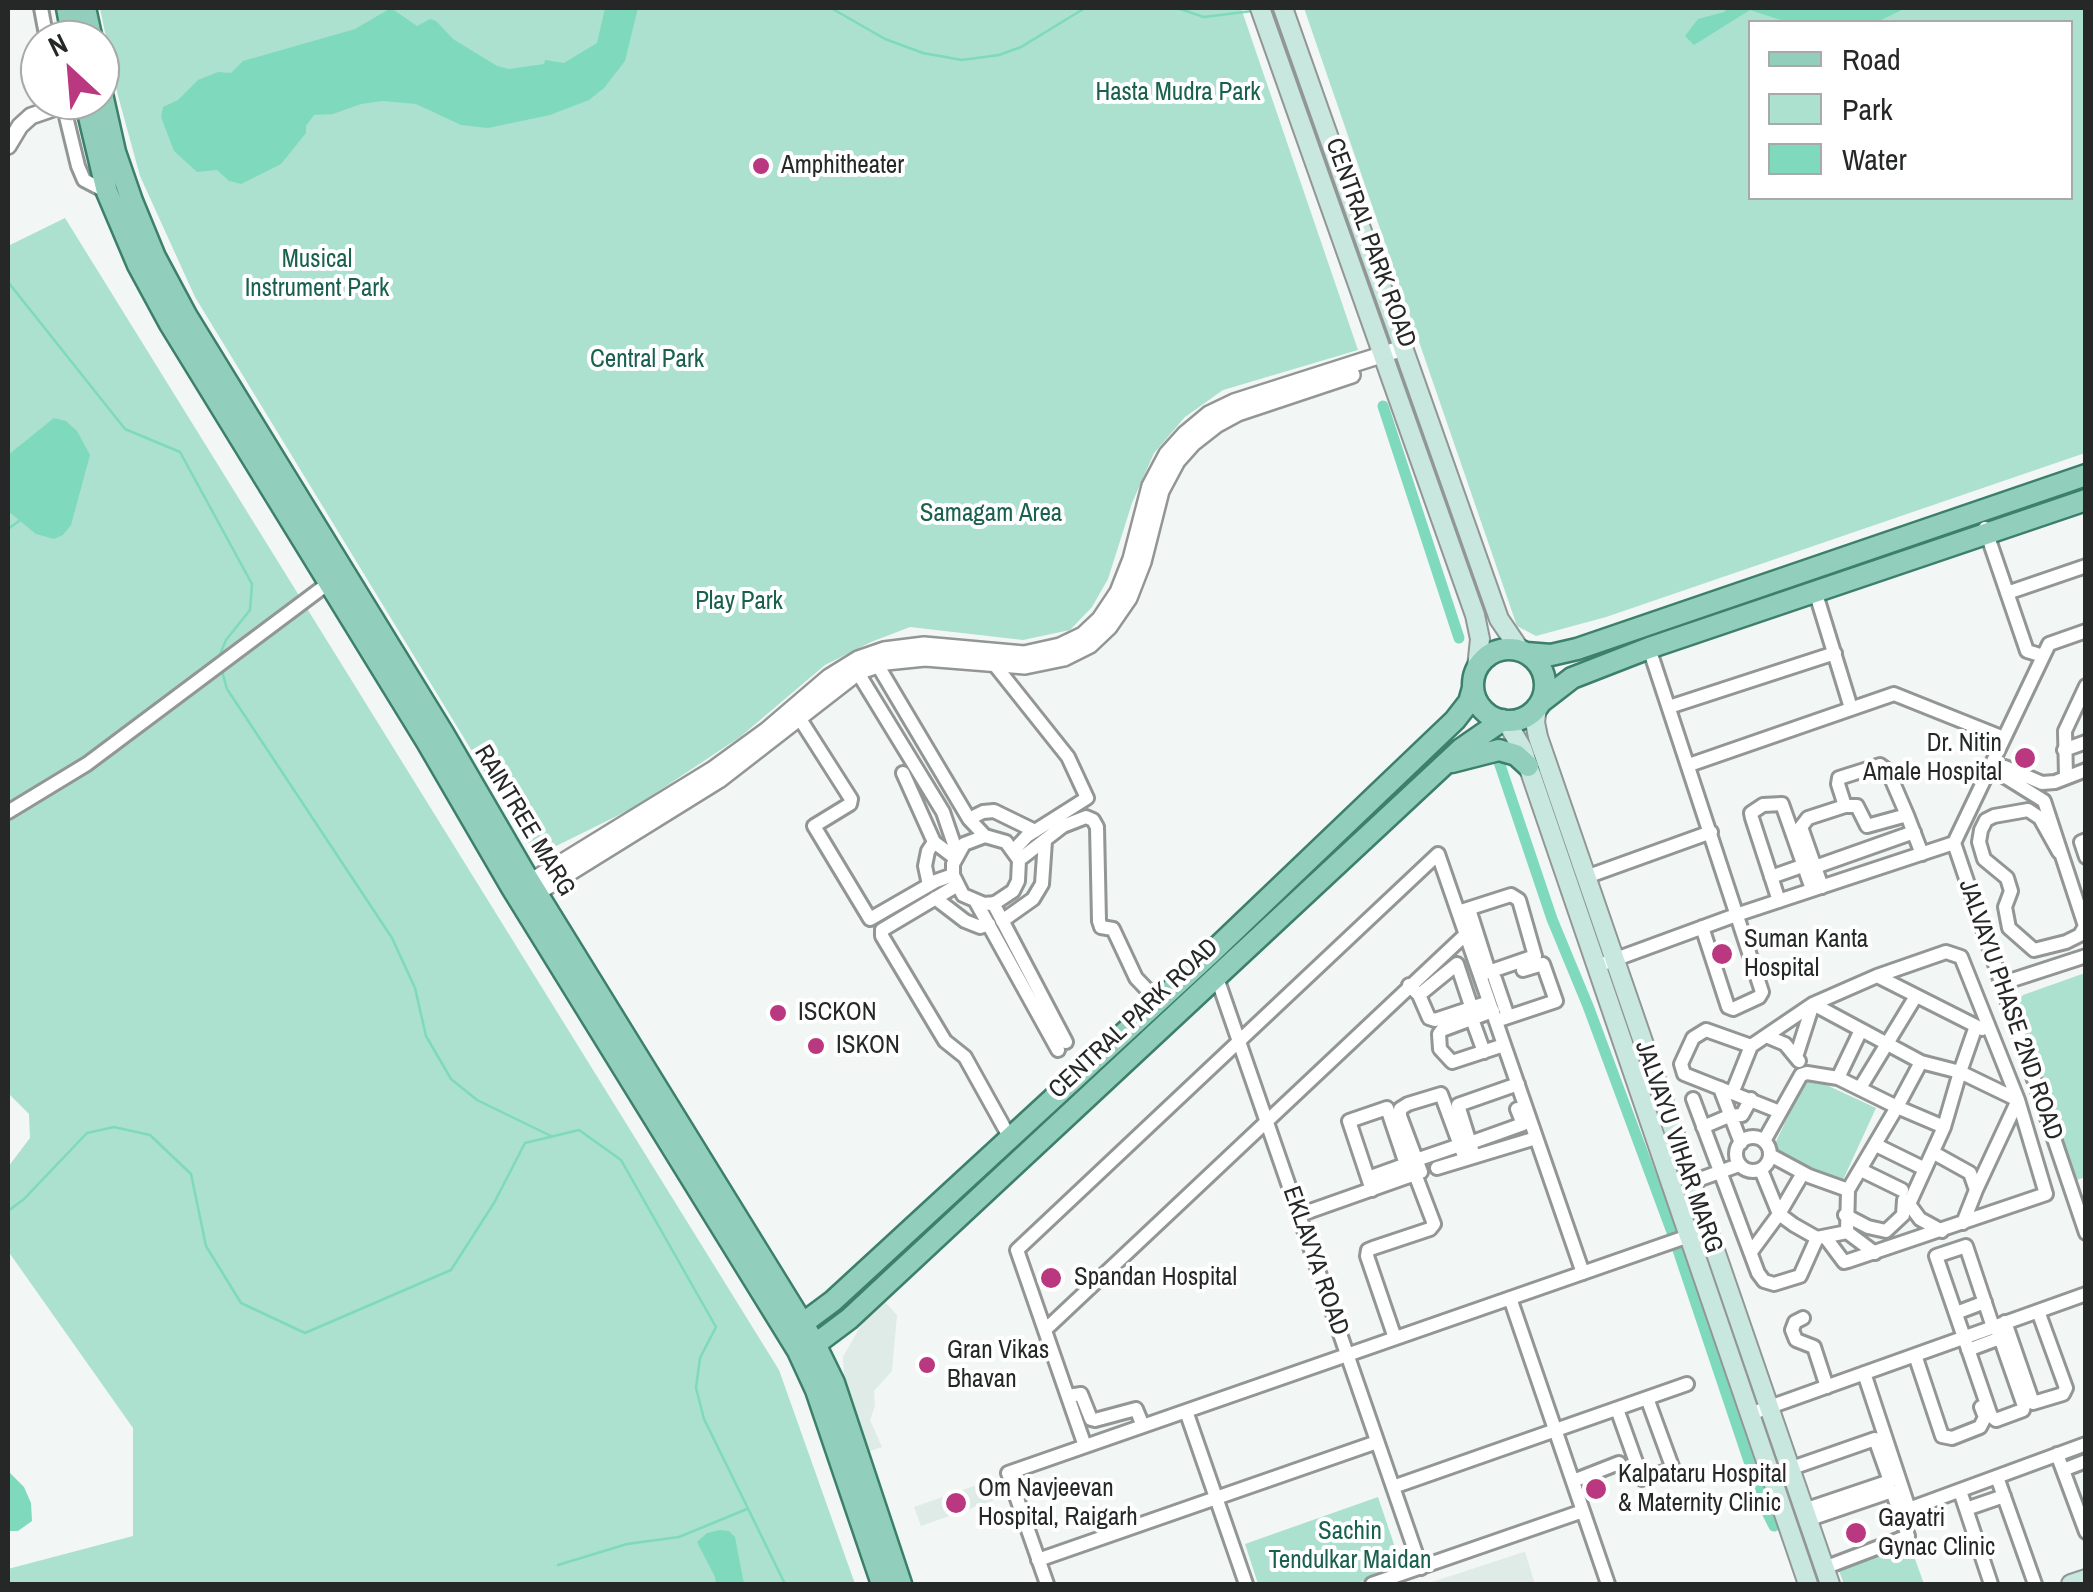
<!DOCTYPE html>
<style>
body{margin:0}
#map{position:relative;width:2093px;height:1592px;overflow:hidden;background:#f2f6f5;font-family:"Archivo Narrow",sans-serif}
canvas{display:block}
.frame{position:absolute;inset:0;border:10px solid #262827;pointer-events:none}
.legend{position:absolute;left:1748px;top:20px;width:325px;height:180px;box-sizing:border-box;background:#fff;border:2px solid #a8a9a9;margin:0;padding:12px 18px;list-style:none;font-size:30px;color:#262827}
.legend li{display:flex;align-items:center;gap:20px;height:50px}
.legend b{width:50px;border:2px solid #a8a9a9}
.north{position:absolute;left:20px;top:20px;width:100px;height:100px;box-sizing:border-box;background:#fff;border:2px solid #a8a9a9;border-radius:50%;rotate:334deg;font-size:28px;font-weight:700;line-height:40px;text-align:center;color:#262827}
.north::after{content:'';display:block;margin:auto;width:35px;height:45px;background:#ba387f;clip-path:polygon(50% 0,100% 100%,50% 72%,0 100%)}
</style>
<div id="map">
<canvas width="2093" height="1592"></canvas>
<div class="frame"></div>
<ul class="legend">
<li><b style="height:12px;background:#91cebc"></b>Road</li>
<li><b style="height:28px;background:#abe1ce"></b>Park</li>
<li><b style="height:28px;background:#7fdabd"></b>Water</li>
</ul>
<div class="north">N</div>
</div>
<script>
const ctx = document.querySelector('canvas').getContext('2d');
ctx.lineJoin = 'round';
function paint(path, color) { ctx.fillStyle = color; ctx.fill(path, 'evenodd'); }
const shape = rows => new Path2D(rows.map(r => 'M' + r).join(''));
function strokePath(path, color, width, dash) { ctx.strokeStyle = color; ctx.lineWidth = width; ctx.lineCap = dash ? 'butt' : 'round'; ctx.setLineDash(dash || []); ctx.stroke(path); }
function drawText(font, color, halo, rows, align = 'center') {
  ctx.font = font + ' "Archivo Narrow",sans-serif'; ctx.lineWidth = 8; ctx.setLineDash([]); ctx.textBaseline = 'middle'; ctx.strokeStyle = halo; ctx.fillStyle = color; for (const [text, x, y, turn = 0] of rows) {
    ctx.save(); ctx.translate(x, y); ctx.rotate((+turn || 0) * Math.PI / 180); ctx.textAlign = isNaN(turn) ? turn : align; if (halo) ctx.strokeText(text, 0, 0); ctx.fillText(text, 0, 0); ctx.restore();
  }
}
paint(shape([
 [884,1301,897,1315,892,1371,874,1391,875,1406,870,1420,882,1447,867,1452,845,1395,843,1357,873,1304],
 [991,1480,997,1499,921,1526,914,1507],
 [1525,1552,1535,1584,1426,1584,1524,1552]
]), '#deebe6');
paint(shape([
 [100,8,1241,8,1358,350,1223,390,1185,417,1154,453,1132,503,1108,579,1092,607,1070,630,1023,640,910,627,871,642,825,665,740,737,633,808,536,856,195,297,140,176,117,92],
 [1304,8,2085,8,2085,453,1606,617,1536,636,1517,626],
 [1750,22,2070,22,2070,198,1750,198],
 [65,218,779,1370,855,1584,8,1584,8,1569,133,1536,133,1428,8,1251,8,1167,30,1138,29,1114,8,1093,8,246],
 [2085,973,2085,1177,2074,1181,2015,1005,2023,995],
 [1807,1076,1876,1108,1842,1182,1772,1150],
 [1378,1497,1402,1568,1354,1584,1258,1584,1245,1544],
 [1907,1537,1924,1584,1844,1584,1836,1563]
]), '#abe1ce');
paint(shape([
 [391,8,417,26,430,19,436,21,453,39,497,66,509,69,544,64,545,60,564,63,597,43,605,8,638,8,625,61,604,88,589,100,550,115,488,128,461,125,416,104,383,101,361,104,333,114,314,115,306,126,306,133,281,164,241,184,229,181,217,170,197,172,174,151,161,117,163,107,178,100,198,80,218,72,231,73,243,61,355,29],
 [1728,8,1906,8,1877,22,1787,22,1750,10,1694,45,1685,36,1698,19,1724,12],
 [54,418,66,421,77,431,90,455,71,525,63,535,54,539,36,534,8,511,8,455],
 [8,1471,24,1487,31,1503,32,1521,18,1531,8,1531],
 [720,1530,729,1531,735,1537,744,1584,716,1584,715,1577,697,1542,707,1533]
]), '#7fdabd');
strokePath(shape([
 [831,8,885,39,923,53,962,60,999,55,1021,47,1085,8],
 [1177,8,1204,17,1252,11],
 [8,282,125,429,180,452,252,584,250,610,226,640,218,659],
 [8,529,19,521],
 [222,671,227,689,392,938,415,988,426,1036,451,1079,477,1100,551,1136],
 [8,1211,24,1199,87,1133,114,1127,150,1135,191,1174,206,1246,241,1303,305,1333,451,1270,494,1203,525,1143,579,1130,621,1160,716,1327,700,1358,696,1388,704,1419,785,1584],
 [558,1565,627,1544,679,1537,747,1509]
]), '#7fdabd', 2.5);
strokePath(shape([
 [1383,406,1459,638],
 [1497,756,1552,919,1588,1006,1672,1232],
 [1678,1250,1764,1506,1774,1526]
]), '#7fdabd', 11);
const minor = shape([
 [41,8,47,40],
 [62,100,78,166,84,180,107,192],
 [1985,528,2027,651,2043,656],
 [2007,593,2086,566],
 [1816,594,1851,708],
 [1649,648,1762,992,1759,997,1733,1009,1728,1007,1702,927],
 [874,659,969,819,985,836,1006,842,1019,860,1018,881,1013,891,995,903,984,904,963,895,953,875,953,864,964,844,985,836],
 [994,664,1068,757,1087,798,1027,836,1014,850],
 [855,668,943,812,957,853],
 [1669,707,1835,653],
 [800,719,851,799,850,804,814,826,870,919,936,881,953,875],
 [2064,750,2086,742],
 [1689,765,1894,694,2004,738],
 [2005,767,2042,783,2055,782,2086,770],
 [1991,768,2044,801,2085,926,2080,935,2066,942,2034,950,2009,928,2005,907,2011,891,2007,878,1984,859,1979,842,1981,830,1986,820,1994,816,2028,810,2040,818,2059,852],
 [903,773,934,842,955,858],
 [2066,777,2065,731,2086,686],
 [1845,806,1838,784,1839,778,1880,765,1888,771,1907,815],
 [8,812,87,764,334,579],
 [969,819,983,812,994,811,1035,831],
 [2086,840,2081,842,2086,857],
 [1954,843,2086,1233],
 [1019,860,1063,826,1086,817,1093,820,1097,827,1099,921,1101,927,1113,929,1136,978,1158,1001],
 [1815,867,1914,832],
 [1586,877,1711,832],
 [1771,877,1805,865],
 [929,885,925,866,928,851,934,842],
 [956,886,882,930,882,936,945,1041,965,1057,1010,1138],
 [1822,887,1801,827,1808,818,1845,806,1857,806,1867,826,1907,815,1922,854],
 [935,898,965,921,980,927,989,924],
 [1779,901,1752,818,1751,813,1763,805,1782,804,1812,889],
 [976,902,1058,1050],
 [993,903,1066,1042],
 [1469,909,1489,972],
 [1458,912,1511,895,1519,900,1535,956,1480,975],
 [1002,921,1033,899,1042,884,1045,841],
 [1597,966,1736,915,1954,843,2049,644,2086,631],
 [1216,975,1421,1568],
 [1877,976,1982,1029],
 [1495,979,1508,1017],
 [2000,984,2086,956],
 [1409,985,1419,995,1429,1018,1435,1020,1489,1002],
 [1419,995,1457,964,1472,1009],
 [1493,1011,1442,1030,1439,1034,1440,1049,1452,1062,1504,1045],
 [1472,1019,1484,1052],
 [1496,1021,1556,1001,1543,964,1523,970],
 [1976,1026,1960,1072,2018,1100,1976,1190],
 [1766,1036,1785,1044,1799,1061],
 [1796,1057,1813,1004,1921,1062,1960,1072,1944,1127,1909,1204,1920,1219,1942,1231],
 [1921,1062,1897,1107,1944,1127],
 [1838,1078,1861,1030],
 [1720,1088,1741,1143],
 [1860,1088,1916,996],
 [1733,1091,1751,1046],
 [1693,1099,1758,1273,1764,1281,1774,1284,1800,1276,1817,1238],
 [1780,1112,1684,1074,1681,1064,1693,1038,1706,1030,1751,1046,1813,1004,1877,976,1946,952,1961,957,2018,1100,2046,1194,1848,1261,1844,1262,1826,1238],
 [1703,1127,1729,1116,1742,1115,1751,1099],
 '1736 1154a17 17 0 1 1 34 0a17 17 0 1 1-34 0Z',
 [1764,1141,1801,1075,1807,1073,1838,1078,1897,1107,1848,1190,1809,1176,1770,1155],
 [1470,1143,1523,1124,1517,1109],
 [1876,1145,1925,1169],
 [1934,1153,1970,1173,1976,1190,1963,1223],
 [1474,1156,1458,1105,1518,1084],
 [1416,1160,1460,1145],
 [1437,1168,1536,1138],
 [1761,1170,1779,1214,1794,1225,1817,1238,1847,1232],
 [1861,1170,1902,1190],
 [1421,1172,1400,1116,1400,1109,1408,1104,1441,1094,1465,1159],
 [1368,1178,1407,1164],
 [1689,1183,1739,1165],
 [1372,1190,1349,1121,1387,1108,1410,1176],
 [1848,1190,1847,1232,1875,1253],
 [1299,1215,1415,1174],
 [1845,1215,1868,1227,1886,1231,1903,1215,1904,1200],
 [1751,1252,1779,1214,1803,1173],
 [1510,1298,1608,1584],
 [1956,1313,1985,1302],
 [1803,1318,1795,1322,1792,1330,1796,1340,1814,1347,1827,1387],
 [2005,1322,2033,1403,2063,1394,2066,1388,2038,1311],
 [1993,1327,1966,1246,1936,1256,1991,1416,1996,1420,2023,1410,2024,1406,1996,1326],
 [1045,1330,1466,934],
 [1395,1338,1367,1256,1368,1250,1373,1248,1430,1229,1434,1224,1415,1174],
 [1968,1350,2000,1338],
 [1915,1355,1942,1436,1952,1438,1980,1427,1985,1417,1981,1407],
 [1864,1373,1909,1509,2086,1444],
 [1068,1396,1081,1394,1091,1419,1095,1420,1136,1409,1143,1426],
 [1617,1409,1642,1479,1673,1469,1647,1398],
 [1186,1411,1246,1584],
 [1750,1414,2086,1294],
 [1085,1446,1017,1250,1438,854,1583,1273],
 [2057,1454,2086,1532],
 [1789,1469,1875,1439,1890,1481,1804,1510],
 [2063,1470,2086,1461],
 [1997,1477,2035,1584],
 [1573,1481,1619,1463],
 [1393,1487,1687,1384],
 [1960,1491,1991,1584],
 [1966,1509,2004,1496],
 [1807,1520,1892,1491,1908,1536,1824,1568],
 [1038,1560,1377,1442],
 [1047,1584,1008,1473,1706,1230],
 [1372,1584,1583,1511]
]);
const tertiary = shape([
 [8,146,20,126,31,116,63,105],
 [530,882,712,770,767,730,829,677,858,659,884,650,924,645,1024,654,1060,646,1083,635,1100,619,1118,592,1131,559,1150,486,1167,454,1185,434,1209,414,1234,402,1403,348],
 [537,893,719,780,858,672,886,662,925,658,1025,666,1064,658,1090,645,1109,627,1129,598,1143,562,1161,491,1177,461,1193,443,1216,425,1238,413,1352,375]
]);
const secondary = shape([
 [1260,8,1475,615,1480,639,1477,668],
 [1283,8,1499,619,1520,650],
 [1537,708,1535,722,1538,737,1830,1584],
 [1506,721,1522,748,1808,1584],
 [2071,1584,2086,1579]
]);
const primary = shape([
 [67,8,73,40],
 [85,8,92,40],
 [100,85,115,152,132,201,155,257,186,315,443,733,528,879,814,1342,834,1383,901,1584],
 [85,100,107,192,138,265,170,324,427,742,512,888,798,1351,816,1390,882,1584],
 '1473 685a36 36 0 1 1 72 0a36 36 0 1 1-72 0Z',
 [1526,653,1551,655,1577,649,2086,475],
 [1541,702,1572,678,1649,648,2086,500],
 [1452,762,1499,750,1516,755,1528,766],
 [794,1330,833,1301,1209,955,1455,720,1469,702,1473,688],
 [805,1352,849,1319,1461,749,1503,720]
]);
strokePath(minor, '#929694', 18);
strokePath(tertiary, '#929694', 20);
strokePath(secondary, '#929694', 22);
strokePath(primary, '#3c7f6b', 25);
strokePath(minor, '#fff', 12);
strokePath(tertiary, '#fff', 15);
strokePath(secondary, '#c8e7de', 18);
strokePath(primary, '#91cebc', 20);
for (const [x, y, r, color] of [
 [761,166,10,"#ba387f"],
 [2025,758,12,"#ba387f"],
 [1722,954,12,"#ba387f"],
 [778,1013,10,"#ba387f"],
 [816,1046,10,"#ba387f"],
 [1051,1278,12,"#ba387f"],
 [927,1365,10,"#ba387f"],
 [1596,1489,12,"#ba387f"],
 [956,1503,12,"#ba387f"],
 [1856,1533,12,"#ba387f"]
]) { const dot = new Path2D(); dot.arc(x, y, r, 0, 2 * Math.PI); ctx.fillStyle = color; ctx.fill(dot); strokePath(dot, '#fff', 4); }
drawText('25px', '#19614e', '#fff', [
 ["Hasta Mudra Park",1178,93],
 ["Musical",317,260],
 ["Instrument Park",317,289],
 ["Central Park",647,360],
 ["Samagam Area",991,514],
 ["Play Park",739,602],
 ["Sachin",1350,1532],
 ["Tendulkar Maidan",1350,1561]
]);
drawText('25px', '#262827', '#fff', [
 ["Amphitheater",781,166],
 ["Dr. Nitin",2002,744,"right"],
 ["Amale Hospital",2002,773,"right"],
 ["Suman Kanta",1744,940],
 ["Hospital",1744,969],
 ["ISCKON",798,1013],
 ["ISKON",836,1046],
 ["Spandan Hospital",1074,1278],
 ["Gran Vikas",947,1351],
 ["Bhavan",947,1380],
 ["Kalpataru Hospital",1618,1475],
 ["& Maternity Clinic",1618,1504],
 ["Om Navjeevan",978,1489],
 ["Hospital, Raigarh",978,1518],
 ["Gayatri",1878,1519],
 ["Gynac Clinic",1878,1548]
], 'left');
drawText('25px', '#262827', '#fff', [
 ["CENTRAL PARK ROAD",1370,243,70],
 ["RAINTREE MARG",524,821,59],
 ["JALVAYU PHASE 2ND ROAD",2010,1010,71],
 ["CENTRAL PARK ROAD",1134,1019,-43],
 ["JALVAYU VIHAR MARG",1678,1147,71],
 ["EKLAVYA ROAD",1315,1261,71]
]);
</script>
